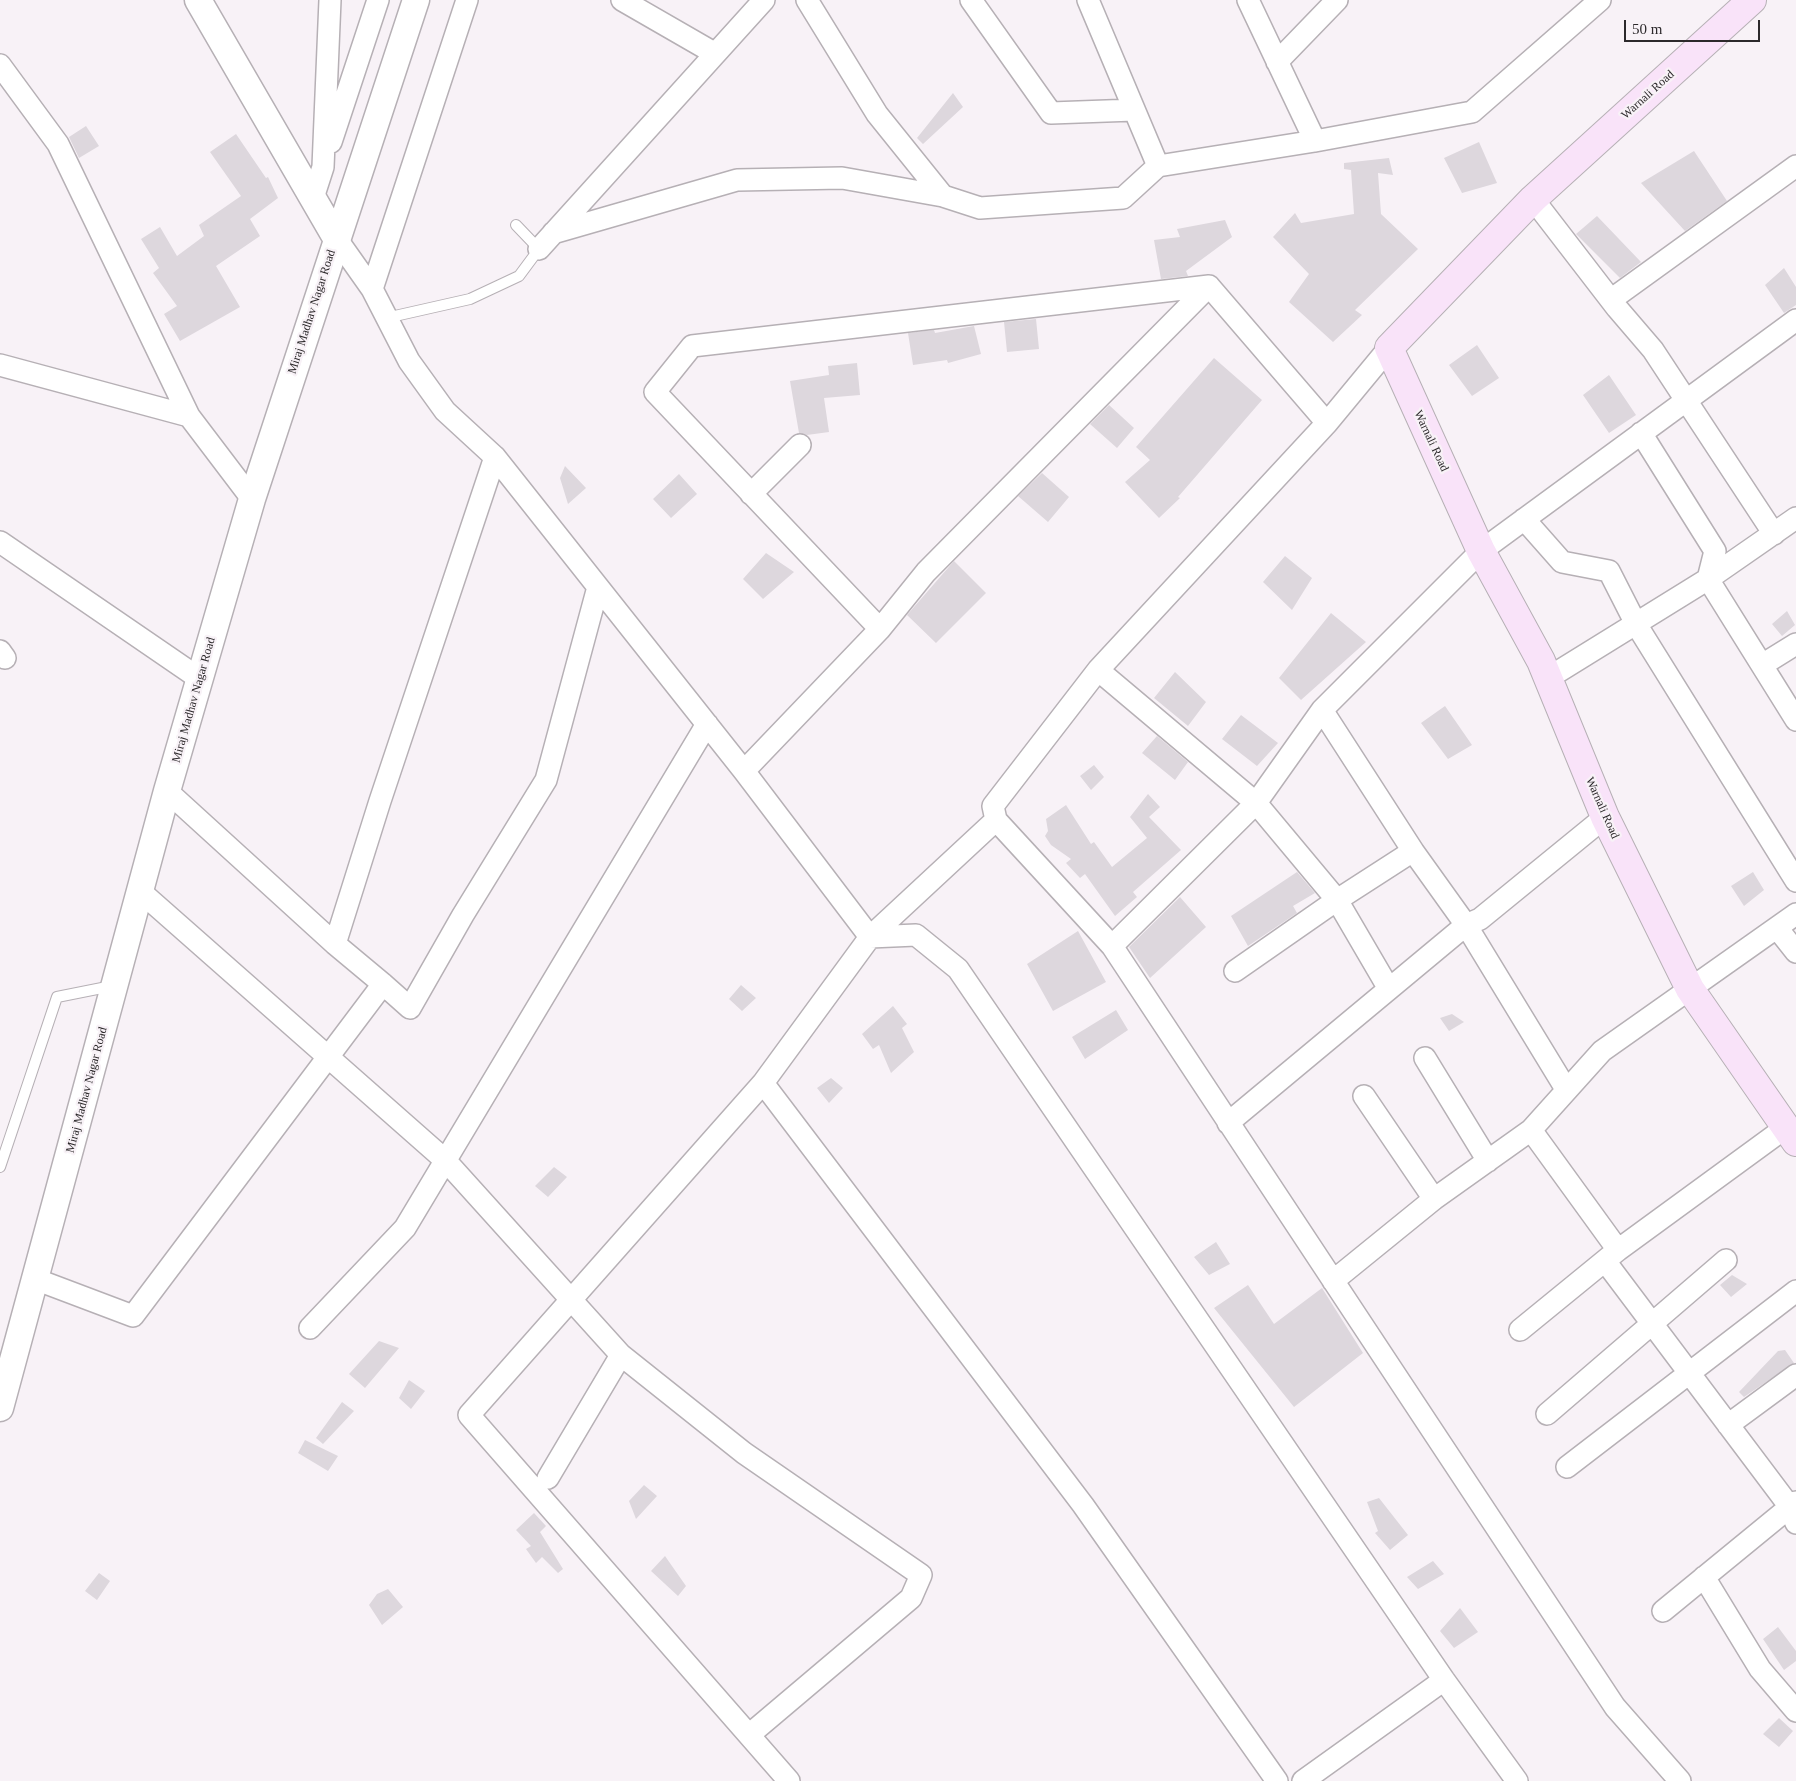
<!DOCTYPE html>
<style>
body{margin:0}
#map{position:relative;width:1796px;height:1781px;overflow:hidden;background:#f8f2f7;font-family:Georgia,serif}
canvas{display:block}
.scale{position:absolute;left:1624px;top:20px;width:136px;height:22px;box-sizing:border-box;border:2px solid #2c292b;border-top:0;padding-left:6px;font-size:15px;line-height:18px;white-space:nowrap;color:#2c292b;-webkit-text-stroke:4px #f8f2f7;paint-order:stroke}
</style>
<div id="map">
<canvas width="1796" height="1781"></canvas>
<div class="scale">50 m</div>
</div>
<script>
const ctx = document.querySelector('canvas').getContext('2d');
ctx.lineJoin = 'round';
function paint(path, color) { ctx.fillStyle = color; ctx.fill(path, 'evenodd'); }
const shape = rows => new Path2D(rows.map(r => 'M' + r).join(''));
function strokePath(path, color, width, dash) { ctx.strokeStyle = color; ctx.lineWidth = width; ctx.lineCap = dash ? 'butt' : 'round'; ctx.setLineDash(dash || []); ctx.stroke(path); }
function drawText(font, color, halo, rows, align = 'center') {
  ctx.font = font + ' Georgia,serif'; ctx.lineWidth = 4.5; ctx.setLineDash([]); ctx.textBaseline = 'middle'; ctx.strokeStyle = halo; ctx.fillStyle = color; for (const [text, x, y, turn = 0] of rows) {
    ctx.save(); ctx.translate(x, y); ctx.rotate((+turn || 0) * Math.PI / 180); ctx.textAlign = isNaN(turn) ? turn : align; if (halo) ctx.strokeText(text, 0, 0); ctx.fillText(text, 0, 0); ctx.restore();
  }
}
paint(shape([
 [953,93,963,107,923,144,917,138],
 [86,126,99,146,79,158,69,137],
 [236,134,266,178,268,177,278,198,250,219,260,236,216,266,240,307,180,341,164,314,177,306,153,273,159,268,141,239,160,227,177,256,204,236,199,225,241,196,210,152],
 [1479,142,1497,183,1462,193,1444,158],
 [1694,151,1727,201,1685,231,1641,183],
 [1389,158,1393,175,1378,173,1381,214,1418,249,1355,310,1362,315,1333,342,1289,302,1309,274,1273,237,1295,213,1301,223,1354,214,1351,170,1344,169,1344,163],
 [1597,216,1641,262,1620,278,1576,234],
 [1225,220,1232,237,1186,271,1188,276,1161,279,1154,240,1180,237,1177,229],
 [1784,268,1796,287,1796,305,1784,313,1765,285],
 [1036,319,1039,349,1007,352,1004,322],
 [974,326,981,354,948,363,947,360,913,365,908,333,934,330,935,333],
 [1477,345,1499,378,1472,396,1449,365],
 [1214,358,1262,400,1178,497,1180,498,1159,518,1125,482,1150,460,1136,447],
 [857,363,860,395,824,398,829,432,807,435,799,433,790,381,829,375,828,366],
 [1609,375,1636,415,1609,433,1583,395],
 [1109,405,1134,428,1117,448,1090,424],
 [565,466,586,488,568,504,560,478],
 [1042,473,1069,497,1048,522,1018,496],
 [679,474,697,494,671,518,653,499],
 [766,553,794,572,763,599,743,579],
 [1285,556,1312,578,1292,610,1263,582],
 [954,561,986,593,936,643,907,615],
 [1787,611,1795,625,1782,636,1772,624],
 [1331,613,1366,642,1301,700,1279,678],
 [1175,672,1206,702,1188,726,1154,698],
 [1445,706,1472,745,1448,759,1421,723],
 [1241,715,1278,743,1257,766,1222,739],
 [1157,736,1188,762,1175,780,1142,753],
 [1094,765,1104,777,1091,790,1080,776],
 [1148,794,1160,807,1149,817,1181,850,1133,892,1137,897,1115,916,1085,874,1080,878,1066,863,1071,859,1051,845,1045,836,1048,831,1046,819,1066,805,1091,844,1094,842,1112,867,1147,838,1130,817],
 [1297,872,1315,893,1293,906,1297,913,1248,946,1231,916],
 [1753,872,1764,890,1744,906,1731,886],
 [1180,897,1206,927,1150,978,1129,947],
 [1078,931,1106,982,1053,1011,1027,964],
 [741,985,756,998,742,1011,729,999],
 [893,1006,907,1024,902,1028,914,1052,891,1073,879,1045,873,1049,862,1034],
 [1116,1010,1128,1030,1085,1059,1072,1037],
 [1452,1014,1464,1022,1449,1031,1440,1018],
 [831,1078,843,1088,829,1103,817,1088],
 [554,1167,567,1177,548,1197,535,1186],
 [1216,1242,1230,1264,1209,1275,1194,1257],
 [1732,1275,1747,1284,1731,1297,1720,1285],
 [1248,1285,1274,1324,1322,1288,1363,1353,1294,1407,1214,1308],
 [379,1341,399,1348,365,1388,349,1374],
 [1785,1350,1794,1363,1744,1397,1739,1392,1778,1351],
 [409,1380,425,1391,411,1409,399,1398],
 [342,1402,354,1411,323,1444,316,1438],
 [305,1440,338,1456,328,1471,298,1453],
 [644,1485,657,1496,636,1519,629,1501],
 [1379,1498,1408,1535,1390,1550,1375,1533,1378,1531,1367,1502],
 [534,1513,546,1526,540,1532,563,1569,558,1573,542,1557,536,1563,526,1549,531,1546,516,1530],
 [665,1556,686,1586,678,1596,651,1571],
 [1433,1561,1444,1574,1418,1589,1407,1577],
 [99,1573,110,1581,97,1600,85,1591],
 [388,1589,403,1607,382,1625,369,1605,377,1594],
 [1460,1608,1478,1632,1454,1648,1440,1631],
 [1778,1627,1796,1651,1796,1661,1784,1670,1763,1639],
 [1779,1718,1793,1731,1779,1747,1763,1734]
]), '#ddd7dd');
const service = shape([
 [386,318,470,299,519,276,539,249,516,225],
 [0,1167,57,997,112,986]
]);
const minor = shape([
 [622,0,714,53],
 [807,0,877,114,943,196,980,208,1123,198,1158,166],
 [971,0,1051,113,1134,110],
 [1088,0,1158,166,1315,141],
 [1248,0,1315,141,1472,112,1600,0],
 [1277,62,1337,0],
 [0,65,58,144,189,416,252,499],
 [331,142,378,0],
 [313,198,323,167,330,0],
 [1533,199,1617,308],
 [553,233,737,180,842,178,943,196],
 [336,238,372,289,409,361,445,411,495,457,744,771,870,937,916,935,958,969,1444,1680,1517,1781],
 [539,249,764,0],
 [372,289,467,0],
 [0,365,189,416],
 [1641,433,1715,551,1708,579,1796,720],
 [751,494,800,445],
 [1524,519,1562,562,1609,571,1636,624,1796,881],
 [1774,534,1653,350,1617,308,1612,299,1796,166],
 [0,542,200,679],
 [880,629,655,392,692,346,1209,286],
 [0,651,5,658],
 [1762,665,1796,644],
 [1098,670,1256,803,1337,900,1413,851],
 [1548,678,1708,579,1796,518],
 [1322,710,1413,851,1466,925,1480,919,1605,817],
 [744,771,880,629,926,572,1209,286,1327,423],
 [167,791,335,944,380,801,495,457],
 [996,820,1112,946,1615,1707,1680,1781],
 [141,892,445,1160,621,1355,548,1478],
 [1777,928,1796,952],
 [335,944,383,984],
 [1112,946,1256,803,1322,710,1481,551,1796,320],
 [1235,971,1337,900,1389,989],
 [1425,1058,1488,1161],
 [763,1083,1083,1505,1277,1781],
 [1364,1096,1434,1199],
 [1228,1123,1466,925,1566,1089],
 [1531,1130,1602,1051,1796,914],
 [1618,1250,1785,1128],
 [1605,1261,1790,1507,1796,1523],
 [35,1279,133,1316,383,984,410,1008,463,915,546,780,598,587],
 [1333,1281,1434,1199,1531,1130,1618,1250,1520,1330],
 [310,1328,405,1228,707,724],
 [621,1355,744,1453,921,1575,911,1598,749,1735],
 [1547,1414,1726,1260],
 [1728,1425,1796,1375],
 [1567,1467,1796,1291],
 [1704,1577,1760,1669,1796,1711],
 [1663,1611,1796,1502],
 [789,1781,469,1415,763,1083,870,937,996,820,993,806,1098,670,1327,423,1389,348],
 [1303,1781,1444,1680]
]);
const tertiary = shape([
 [198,0,336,238],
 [0,1408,167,791,252,499,416,0]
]);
const secondary = shape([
 [1752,0,1533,199,1389,348,1481,551,1541,661,1605,817,1690,989,1796,1142]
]);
strokePath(service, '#b6b0b5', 12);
strokePath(minor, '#b6b0b5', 24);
strokePath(tertiary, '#b6b0b5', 29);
strokePath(secondary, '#b6b0b5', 30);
strokePath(service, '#fff', 10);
strokePath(minor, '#fff', 21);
strokePath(tertiary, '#fff', 26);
strokePath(secondary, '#f9e3f9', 28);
drawText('12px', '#2c292b', '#f8f2f7', [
 ["Warnali Road",1648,95,-42],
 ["Miraj Madhav Nagar Road",312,312,-72],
 ["Warnali Road",1431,441,65],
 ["Miraj Madhav Nagar Road",194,700,-74],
 ["Warnali Road",1602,808,66],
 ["Miraj Madhav Nagar Road",87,1090,-75]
]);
</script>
